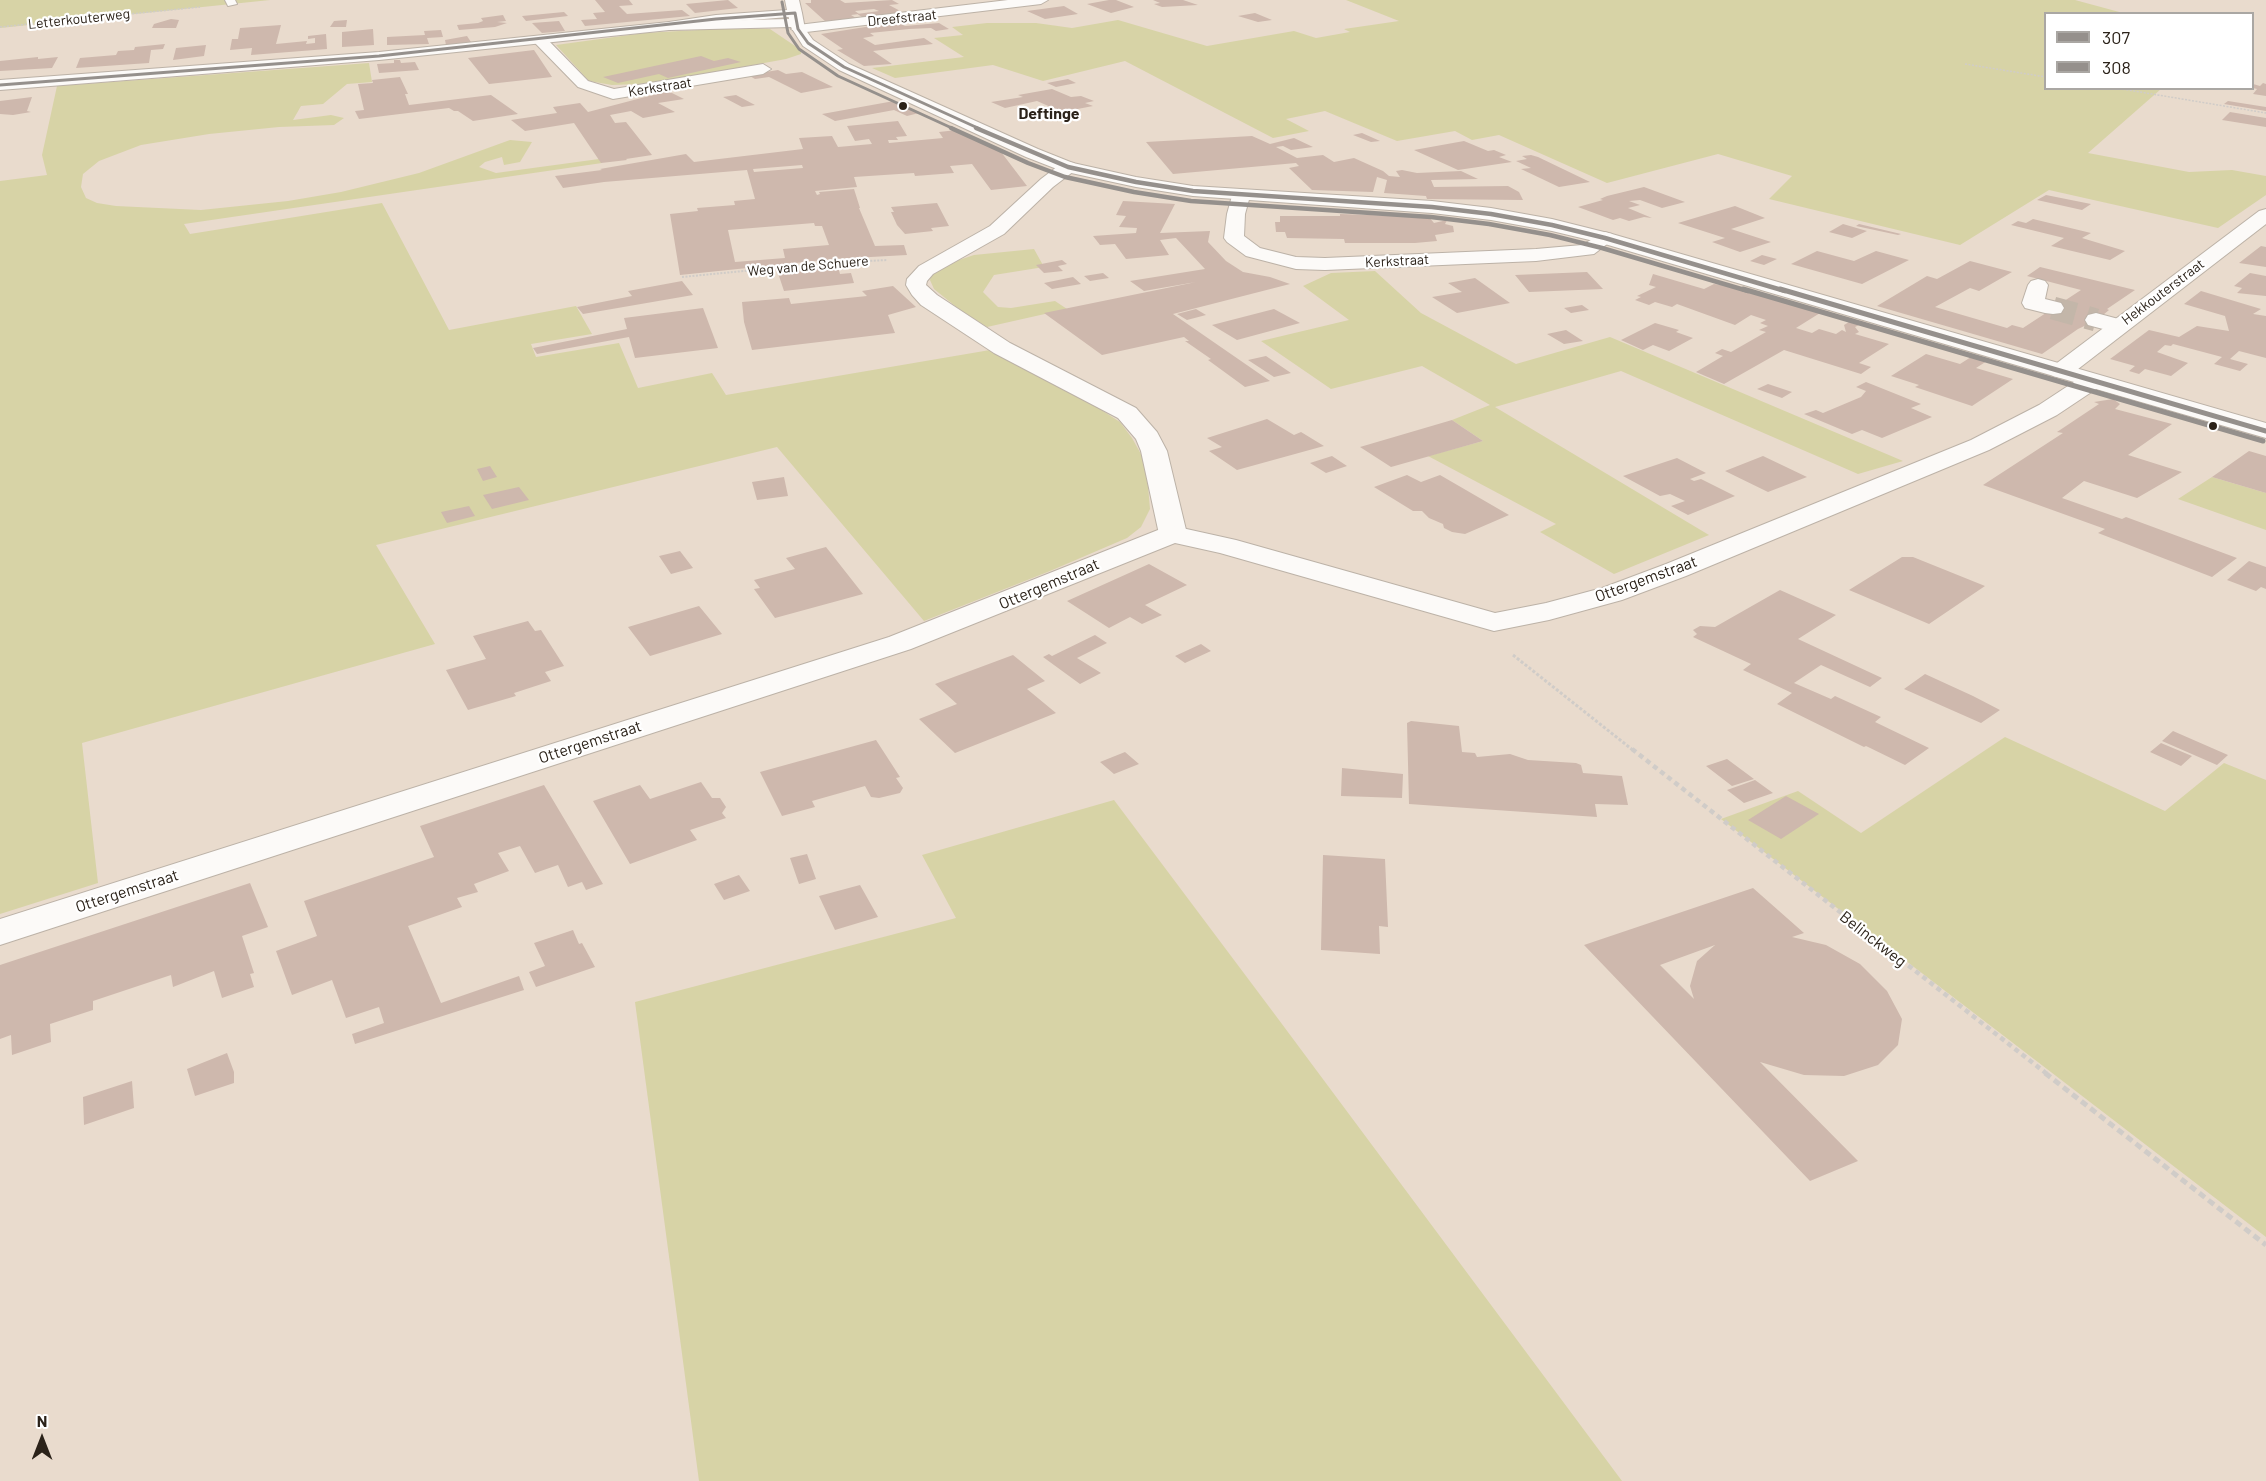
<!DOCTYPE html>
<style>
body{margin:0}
#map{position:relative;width:2266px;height:1481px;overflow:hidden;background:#e9dbcd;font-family:Barlow,sans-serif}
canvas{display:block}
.legend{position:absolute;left:2044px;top:12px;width:210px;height:78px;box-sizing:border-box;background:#fff;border:2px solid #aaa7a3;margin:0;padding:8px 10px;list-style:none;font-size:18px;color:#2b2219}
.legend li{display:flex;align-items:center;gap:12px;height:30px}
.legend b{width:30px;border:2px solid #aaa7a3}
.north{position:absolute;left:12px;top:1409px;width:60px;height:60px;-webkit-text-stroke:4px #fff;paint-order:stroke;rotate:0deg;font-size:16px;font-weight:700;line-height:24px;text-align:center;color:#2b2219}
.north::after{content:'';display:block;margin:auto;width:21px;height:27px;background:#2b2219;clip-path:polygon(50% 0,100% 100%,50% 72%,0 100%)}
</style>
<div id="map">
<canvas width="2266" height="1481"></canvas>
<ul class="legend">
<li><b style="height:8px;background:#95908c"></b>307</li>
<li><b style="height:8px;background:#95908c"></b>308</li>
</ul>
<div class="north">N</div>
</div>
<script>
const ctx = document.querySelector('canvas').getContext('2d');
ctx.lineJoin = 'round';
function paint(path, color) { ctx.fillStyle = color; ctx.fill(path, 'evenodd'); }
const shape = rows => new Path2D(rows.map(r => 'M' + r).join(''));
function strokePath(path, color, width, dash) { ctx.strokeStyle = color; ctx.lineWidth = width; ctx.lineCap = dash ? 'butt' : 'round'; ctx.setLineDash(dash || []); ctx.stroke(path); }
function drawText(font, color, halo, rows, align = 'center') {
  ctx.font = font + ' Barlow,sans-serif'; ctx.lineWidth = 4.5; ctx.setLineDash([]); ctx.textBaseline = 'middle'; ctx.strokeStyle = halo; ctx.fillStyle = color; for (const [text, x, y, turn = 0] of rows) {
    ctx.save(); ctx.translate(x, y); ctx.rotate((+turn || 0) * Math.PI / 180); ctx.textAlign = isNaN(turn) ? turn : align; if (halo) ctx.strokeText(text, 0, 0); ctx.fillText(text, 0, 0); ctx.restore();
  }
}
paint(shape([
 [0,0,270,0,0,28],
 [1346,0,2075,0,2123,13,2046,14,2046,88,2161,89,2088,153,2189,172,2232,170,2266,176,2266,195,2218,228,2049,190,1960,245,1769,199,1792,176,1718,154,1607,183,1499,135,1472,140,1455,131,1397,141,1325,111,1286,119,1309,131,1273,138,1125,61,1043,81,993,65,895,78,872,68,964,57,934,38,963,35,952,27,987,23,1036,23,1072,28,1118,20,1207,46,1294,31,1316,38,1350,32,1344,29,1399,21],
 [734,28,770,29,801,50,801,54,786,59,682,78,639,84,612,85,589,81,556,45,644,33],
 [369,63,372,82,347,84,323,104,301,106,293,120,331,115,344,118,334,125,279,127,209,134,141,145,99,161,83,174,81,187,86,198,97,203,116,206,201,210,288,201,341,192,419,173,510,140,532,142,520,162,504,165,502,157,485,162,479,167,496,173,599,159,602,163,184,224,190,234,382,203,449,330,576,306,592,334,531,344,536,357,619,343,638,388,712,373,726,395,990,350,1089,402,1120,422,1132,438,1146,463,1150,509,1141,527,1127,538,1050,571,924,621,777,447,376,545,435,644,82,743,98,883,0,914,0,181,47,175,42,155,57,86],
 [1034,249,1044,267,994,275,983,292,998,307,1011,308,1055,301,1067,309,987,327,960,310,934,289,930,280,931,275,950,263,974,255],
 [1375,271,1421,313,1516,364,1610,337,1903,461,1858,474,1621,371,1495,407,1709,535,1614,574,1540,532,1556,524,1428,456,1483,441,1452,420,1490,405,1422,366,1331,389,1261,341,1349,320,1303,286,1331,273],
 [2212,477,2266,493,2266,530,2178,499],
 [2005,737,2165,811,2224,763,2266,780,2266,1237,1721,819,1798,791,1861,833],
 [1114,800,1276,1016,1622,1481,699,1481,635,1002,956,918,922,855]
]), '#d7d3a6');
paint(shape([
 [595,0,629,0,633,5,619,6,627,14,682,10,690,16,585,26,581,20,597,19,593,13,605,12],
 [728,0,738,8,695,13,686,4],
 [811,0,840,0,845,3,892,0,899,4,889,5,904,13,864,18,857,14,879,11,874,9,855,11,859,14,851,15,856,18,826,22,805,3,811,3],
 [1109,0,1116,0,1134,7,1111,13,1087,4],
 [1153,0,1183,0,1198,5,1162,7,1154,4,1160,3],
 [1064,6,1078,14,1045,19,1027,11],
 [564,12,568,16,526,21,522,16],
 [1255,13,1272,20,1258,22,1238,16],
 [503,15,506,21,497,22,507,23,495,27,459,30,457,25,478,23,483,21,481,18],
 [171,19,179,20,176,28,152,28,154,24],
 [347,20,346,27,330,27,334,21],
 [559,21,565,31,542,33,532,23],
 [897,22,905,26,939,23,949,29,936,31,931,28,909,29,870,33,874,36,863,38,875,45,924,38,933,44,873,51,892,64,864,66,837,50,843,49,821,34],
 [281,25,276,44,307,41,306,44,315,43,315,38,308,39,308,36,326,34,327,49,251,55,252,48,230,50,232,39,238,39,240,28],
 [373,29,374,45,342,47,342,32],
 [441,30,443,37,427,38,429,44,387,45,387,37,425,35,424,31],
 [467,36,471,42,446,45,445,40],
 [165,44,163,49,151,50,149,63,76,68,80,58,116,55,118,51,134,50,135,47],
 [206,45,204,56,173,60,176,48],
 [534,50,552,77,489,84,468,58],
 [701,56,714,61,728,58,741,62,668,78,659,74,618,83,603,77],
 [38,57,38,59,58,57,52,68,0,71,0,61],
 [394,60,400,60,401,63,415,62,419,70,379,73,377,64,394,63],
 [778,70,786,74,802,72,833,87,801,93,769,77,755,79,748,75],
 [400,77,408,94,405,94,409,105,491,95,518,114,473,121,458,111,454,111,449,108,359,119,355,111,364,110,358,84,373,83,372,80],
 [1068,79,1076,83,1056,87,1047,83],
 [2263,83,2266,84,2266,96,2253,94,2257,89,2253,88,2253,84,2260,86],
 [1052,89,1071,97,1081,96,1094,101,1085,103,1093,106,1062,112,1037,101,1005,108,991,102,1023,97,1018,95],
 [668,91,684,99,658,103,675,112,643,118,631,111,610,115,615,123,626,122,652,155,626,159,627,160,601,163,574,123,525,131,511,120,557,113,553,107,580,103,588,112],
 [736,95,755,105,742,107,723,97],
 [32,97,27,111,31,112,13,115,0,114,0,101],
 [894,101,919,113,907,116,894,110,835,121,822,114],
 [2228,101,2266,107,2266,111,2224,104],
 [2230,112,2266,118,2266,127,2222,120],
 [898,121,907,136,896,137,898,140,888,140,889,143,943,138,939,132,957,130,998,148,1027,186,991,190,972,164,950,166,954,173,915,176,914,173,854,177,857,187,815,191,817,195,820,194,819,192,854,189,860,208,859,208,875,246,904,245,907,255,834,259,680,275,670,214,698,211,697,208,735,205,734,201,755,199,747,170,604,182,563,188,555,176,602,170,600,169,686,154,694,162,803,149,799,138,832,136,838,147,872,144,869,139,855,141,847,126],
 [802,165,803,168,754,172,753,169],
 [814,223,815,226,822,226,829,245,783,249,785,258,735,262,728,230],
 [1362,133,1380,141,1371,142,1353,135],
 [1252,136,1270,144,1294,138,1313,147,1291,150,1283,146,1276,147,1297,158,1323,155,1334,162,1354,158,1383,171,1389,176,1400,177,1396,171,1402,170,1417,173,1461,171,1478,179,1431,180,1434,187,1508,186,1519,192,1523,200,1427,199,1426,196,1384,193,1387,180,1377,177,1373,192,1312,190,1289,168,1299,166,1296,163,1173,174,1146,142],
 [1464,141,1488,151,1494,150,1506,155,1499,157,1512,162,1458,170,1414,150],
 [1531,155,1538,157,1590,182,1559,187,1521,169,1531,168,1516,161,1527,159,1522,156],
 [1644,187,1685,202,1662,208,1640,200,1629,201,1640,205,1628,208,1652,218,1644,217,1629,221,1620,218,1613,220,1578,207,1603,200,1600,199,1607,196],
 [2046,195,2091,204,2082,210,2037,200],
 [1123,201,1175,204,1160,233,1210,231,1208,242,1226,261,1243,272,1270,277,1290,284,1173,314,1270,381,1245,387,1208,360,1211,359,1185,341,1189,341,1184,337,1102,355,1044,313,1196,282,1144,291,1130,281,1205,269,1176,238,1160,240,1169,255,1126,259,1115,244,1100,245,1093,236,1136,233,1137,228,1119,227,1126,216,1116,215],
 [937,203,949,226,931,228,933,231,905,234,897,225,891,212,894,212,891,207],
 [1735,206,1765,218,1731,229,1771,242,1740,252,1712,242,1725,238,1678,223],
 [1340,214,1429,217,1434,223,1447,220,1445,224,1453,226,1454,232,1435,235,1437,241,1415,243,1345,243,1344,239,1287,238,1285,232,1276,232,1275,222,1280,222,1280,216,1340,216],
 [2033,219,2091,233,2082,238,2125,251,2110,260,2051,246,2064,238,2011,225,2018,221,2026,223],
 [1843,224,1867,231,1852,238,1829,232],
 [1859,224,1901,234,1898,235,1856,226],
 [2261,246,2266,247,2266,267,2239,263],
 [1817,251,1854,261,1876,251,1909,260,1862,284,1791,264],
 [1762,255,1777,259,1764,265,1750,261],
 [1062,260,1067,264,1058,266,1063,271,1044,273,1036,265],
 [1970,261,2012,272,1979,291,1970,288,1935,307,2007,328,2012,325,2023,328,2081,290,2027,276,2040,267,2135,290,2107,309,2109,310,2097,320,2078,329,2042,354,1877,306,1927,276,1937,279],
 [838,267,840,274,851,273,854,283,784,291,778,273],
 [1587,272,1603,289,1529,292,1515,275],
 [1103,273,1109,278,1090,281,1084,276],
 [2250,273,2266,276,2266,296,2237,293,2242,288,2234,286],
 [1653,274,1704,289,1714,284,1722,285,1820,313,1796,328,1812,333,1819,329,1836,334,1842,330,1846,332,1844,325,1849,322,1859,325,1855,327,1859,332,1855,334,1889,344,1859,363,1871,367,1861,374,1784,350,1724,384,1696,372,1723,356,1715,353,1722,349,1731,352,1766,332,1759,330,1768,326,1760,323,1766,320,1751,315,1735,325,1677,304,1672,307,1655,302,1649,305,1635,300,1641,297,1637,296,1656,287,1649,285],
 [1073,277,1081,284,1052,289,1044,283],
 [1475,278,1510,303,1457,313,1432,297,1462,292,1448,283],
 [682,281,693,295,583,314,577,307,632,296,628,291],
 [893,286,916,307,888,315,895,333,752,350,744,322,742,302,789,298,791,304,867,296,862,291],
 [2201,291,2261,309,2253,314,2266,316,2266,358,2239,351,2230,359,2248,364,2240,371,2214,364,2222,357,2173,344,2171,346,2165,345,2157,352,2188,363,2171,376,2145,369,2139,374,2129,371,2135,366,2110,359,2149,330,2179,337,2197,326,2229,331,2225,316,2184,304],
 [1582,305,1589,310,1571,313,1564,308],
 [703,308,718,348,635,358,629,337,537,354,533,348,627,329,624,318],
 [1196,309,1206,315,1187,320,1177,314],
 [1274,309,1300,323,1237,340,1212,325],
 [1655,323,1679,330,1676,332,1693,338,1669,351,1653,345,1643,350,1621,340],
 [1566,330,1583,341,1564,344,1547,334],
 [1926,354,1960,364,1971,357,1987,361,1976,368,2013,379,1972,406,1915,387,1919,385,1891,376],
 [1266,356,1291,373,1274,377,1248,360],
 [1866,382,1921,404,1911,408,1932,417,1882,438,1862,430,1852,434,1804,414,1816,410,1823,413,1861,397,1866,391,1856,387],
 [1768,384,1792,392,1782,398,1757,389],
 [2113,399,2120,404,2115,409,2172,424,2128,455,2182,472,2137,498,2084,481,2062,498,2122,519,2126,517,2237,558,2212,577,2098,533,2105,529,1983,485,2063,433,2057,432,2099,404,2094,402],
 [1267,419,1294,435,1301,432,1324,446,1237,470,1209,451,1222,447,1207,438],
 [1452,420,1483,441,1391,467,1360,447],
 [2249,451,2266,456,2266,493,2212,477],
 [1332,456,1347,466,1326,473,1310,463],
 [1763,456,1807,477,1768,492,1725,471],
 [1677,458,1706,473,1690,479,1694,481,1701,479,1735,496,1688,515,1671,506,1685,501,1670,494,1660,496,1623,476],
 [490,466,497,477,483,481,477,469],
 [1407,475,1421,482,1440,475,1509,515,1465,534,1452,532,1444,528,1443,524,1429,518,1422,511,1413,511,1374,487],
 [784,477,788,496,757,500,752,482],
 [519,487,529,500,492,509,483,495],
 [469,506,475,516,447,523,441,512],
 [826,547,863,594,775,618,754,589,760,588,754,580,795,569,786,558],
 [680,551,693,568,671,574,659,556],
 [1902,557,1913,557,1985,586,1929,624,1849,590],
 [2249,561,2266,567,2266,589,2261,587,2256,591,2227,580],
 [1149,564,1187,585,1145,605,1162,615,1142,624,1130,617,1109,628,1067,601],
 [1780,590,1836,615,1798,639,1882,678,1870,687,1821,665,1794,683,1831,699,1835,696,1881,717,1875,722,1929,748,1905,765,1866,746,1864,747,1777,704,1792,693,1743,670,1751,664,1693,637,1697,634,1693,630,1700,626,1715,627],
 [699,606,722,634,650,656,628,627],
 [528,621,535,631,541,630,564,666,545,672,551,681,514,693,516,696,468,710,446,670,486,659,473,636],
 [1095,635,1107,643,1077,658,1101,673,1080,684,1043,657,1049,654,1052,656],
 [1201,644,1211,651,1185,663,1175,656],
 [1013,655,1045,681,1027,689,1056,713,955,753,919,719,957,704,935,684],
 [1925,674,1973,696,2000,710,1981,723,1904,689],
 [1411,721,1459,726,1462,752,1475,753,1477,757,1510,754,1528,760,1576,763,1581,765,1583,773,1622,776,1628,805,1595,804,1597,817,1409,804,1407,723],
 [2173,731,2228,755,2217,765,2162,741],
 [876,740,900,777,896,778,903,788,900,793,879,798,871,797,865,786,812,801,815,807,782,816,760,772],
 [2161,743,2192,756,2181,766,2150,752],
 [1125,752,1139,764,1114,774,1100,762],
 [1727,759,1754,779,1732,786,1706,766],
 [1342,768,1403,774,1402,798,1341,796],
 [1755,780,1773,793,1744,803,1727,790],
 [701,782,712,798,720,798,726,807,722,813,726,818,690,830,697,840,630,864,593,801,640,785,650,799],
 [544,785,603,884,586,890,582,882,568,887,558,865,535,873,520,846,498,853,509,871,474,884,478,892,457,898,462,907,408,926,441,1003,519,976,524,990,355,1044,352,1034,384,1023,379,1007,346,1018,332,980,292,995,276,951,317,936,304,901,434,857,420,826],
 [1786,796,1819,814,1781,839,1748,820],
 [807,854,816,879,799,884,790,858],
 [1323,855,1385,859,1388,927,1379,926,1380,954,1321,950],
 [739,875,750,891,724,900,714,884],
 [250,883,268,927,242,936,254,973,250,974,254,987,222,998,214,971,173,987,171,975,93,1001,93,1010,50,1024,51,1042,12,1055,11,1035,0,1039,0,965],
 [860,885,878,917,835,930,819,896],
 [1753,888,1804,933,1792,937,1826,945,1860,964,1887,991,1902,1019,1898,1045,1878,1065,1844,1076,1804,1075,1760,1062,1858,1161,1810,1181,1584,945],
 [1715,945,1697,961,1690,986,1694,999,1660,965],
 [573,930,579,944,582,943,595,967,536,987,529,972,545,966,534,943],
 [227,1053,234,1072,234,1083,195,1096,187,1069],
 [132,1081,134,1108,84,1125,83,1097]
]), '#ceb8ad');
strokePath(shape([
 [2053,308,2096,320]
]), '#c3b6a9', 23, [23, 12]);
const service = shape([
 [225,0,235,0,237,4,228,6,225,0]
]);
const pedestrian = shape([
 [2038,279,2045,281,2048,285,2045,299,2061,303,2064,308,2061,313,2053,314,2045,313,2025,308,2022,303,2028,285,2031,281,2038,279],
 [2096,313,2126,321,2129,326,2126,331,2118,333,2088,325,2085,320,2088,315,2096,313]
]);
const minor = shape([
 [785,0,799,0,802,13,800,16,716,23,669,30,662,26,669,22,716,15,787,10,785,0],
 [1008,0,1048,0,1041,4,798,33,791,29,798,25,1008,0],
 [540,36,545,37,588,81,614,89,763,64,771,69,763,74,613,99,578,87,535,43,533,40,535,37,540,36],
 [1068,162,1074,163,1077,167,1074,171,1053,187,1004,234,933,274,927,281,926,285,937,295,1010,343,1136,408,1157,432,1167,451,1187,534,1183,540,1173,542,1163,540,1159,534,1141,451,1136,439,1118,418,994,353,921,305,912,295,906,285,907,279,919,266,990,226,1041,179,1062,163,1068,162],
 [1241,190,1248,192,1250,196,1245,214,1244,236,1260,248,1296,257,1325,258,1536,249,1582,245,1605,232,1612,234,1615,238,1594,254,1536,261,1325,270,1296,269,1246,256,1227,242,1224,238,1227,214,1232,196,1234,192,1241,190],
 [2266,209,2266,224,2069,376,2061,378,2053,376,2049,371,2053,366,2259,211,2266,209]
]);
const tertiary = shape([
 [795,9,802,13,805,29,813,40,849,64,1038,149,1073,163,1136,177,1193,186,1432,201,1491,208,1552,219,1612,234,2266,423,2266,438,2096,389,2057,415,1989,450,1686,576,1622,600,1549,620,1494,631,1220,553,1175,543,911,649,0,945,0,919,889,637,1163,528,1173,526,1236,540,1495,613,1546,603,1602,588,1666,564,1971,440,2039,405,2074,382,1598,242,1552,231,1491,220,1432,213,1193,196,1136,187,1062,171,1026,157,839,70,803,46,791,27,669,30,379,60,0,90,0,80,379,52,669,22,789,19,788,13,795,9]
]);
strokePath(service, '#bcb2a7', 2);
strokePath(pedestrian, '#bcb2a7', 2);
strokePath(minor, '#bcb2a7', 2);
strokePath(tertiary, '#bcb2a7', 2);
strokePath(shape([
 [0,27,200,7],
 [1965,64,2046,77],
 [2116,88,2266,113]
]), '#d0ccc8', 1.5, [2, 1.5]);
strokePath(shape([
 [682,277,826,263,887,260]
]), '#d0ccc8', 2, [2, 1.5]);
strokePath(shape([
 [1513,655,1634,751]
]), '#d0ccc8', 3, [3, 2]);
strokePath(shape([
 [1632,749,2047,1074]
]), '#d0ccc8', 4.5, [5, 4]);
strokePath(shape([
 [2045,1073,2266,1245]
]), '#d0ccc8', 5, [7, 4.5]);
paint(service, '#fcfaf8');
paint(pedestrian, '#fcfaf8');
paint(minor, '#fcfaf8');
paint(tertiary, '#fcfaf8');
strokePath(shape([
 [0,85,379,56,716,19,795,13,798,29,808,43,844,67,980,129]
]), '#95908c', 3);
strokePath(shape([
 [976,128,1068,167,1136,182,1193,191,1432,207,1491,214,1552,225,1605,238,1785,291]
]), '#95908c', 4.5);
strokePath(shape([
 [1780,289,2266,431]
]), '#95908c', 5);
strokePath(shape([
 [782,2,788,33,799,49,838,76,954,129]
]), '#95908c', 3);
strokePath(shape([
 [951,128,1028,163,1065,177,1134,192,1191,201,1431,217,1489,224,1550,235,1602,248,1748,291]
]), '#95908c', 4.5);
strokePath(shape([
 [1743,289,2263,441]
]), '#95908c', 5);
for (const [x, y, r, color] of [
 [903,106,5,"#2b2219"],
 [2213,426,5,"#2b2219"]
]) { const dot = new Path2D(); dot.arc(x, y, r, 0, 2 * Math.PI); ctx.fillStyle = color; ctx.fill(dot); strokePath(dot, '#fff', 2); }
drawText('14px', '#2b2219', '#fff', [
 ["Dreefstraat",902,18,-6],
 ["Letterkouterweg",79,19,-6],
 ["Kerkstraat",660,87,-9],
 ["Kerkstraat",1397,261,-3],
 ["Weg van de Schuere",808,266,-5],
 ["Hekkouterstraat",2163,292,-37]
]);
drawText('bold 16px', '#2b2219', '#fff', [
 ["Deftinge",1049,114]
]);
drawText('16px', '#2b2219', '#fff', [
 ["Ottergemstraat",1646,579,-20],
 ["Ottergemstraat",1049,584,-23],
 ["Ottergemstraat",590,742,-18],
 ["Ottergemstraat",127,891,-18],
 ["Belinckweg",1873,939,38]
]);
</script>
